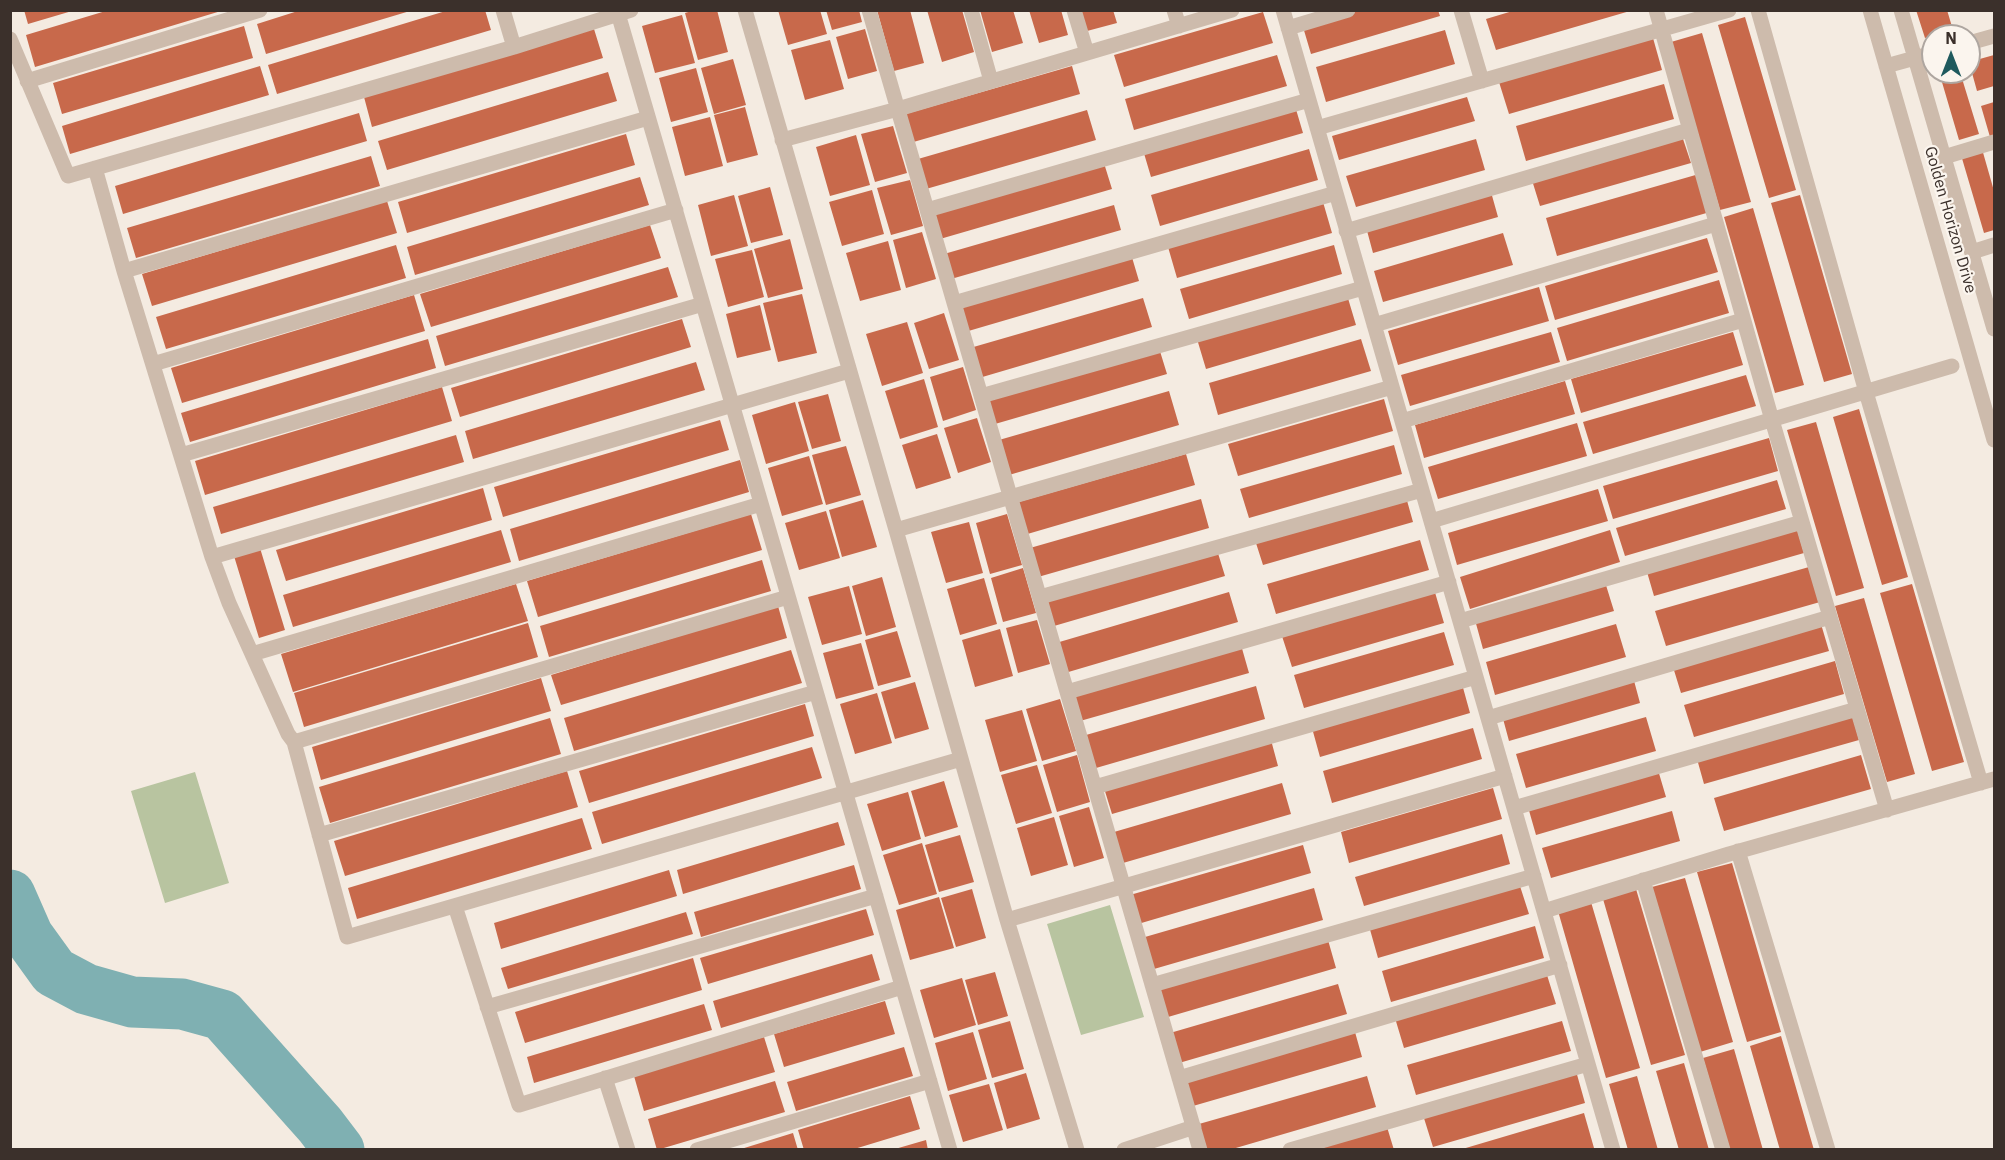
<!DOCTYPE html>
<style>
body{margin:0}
#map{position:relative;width:2005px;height:1160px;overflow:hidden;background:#f4ebe1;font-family:"IBM Plex Sans",sans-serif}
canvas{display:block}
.frame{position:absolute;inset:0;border:12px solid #3b302b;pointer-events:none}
.north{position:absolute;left:1921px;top:24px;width:60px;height:60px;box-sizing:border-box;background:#fbf5ee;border:2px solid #aea6a0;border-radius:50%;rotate:0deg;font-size:16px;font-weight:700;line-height:24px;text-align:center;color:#3b302b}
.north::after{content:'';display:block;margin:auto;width:21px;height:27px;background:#1f5a5e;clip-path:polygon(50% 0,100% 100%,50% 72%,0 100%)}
</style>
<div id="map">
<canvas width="2005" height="1160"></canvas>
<div class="frame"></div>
<div class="north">N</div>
</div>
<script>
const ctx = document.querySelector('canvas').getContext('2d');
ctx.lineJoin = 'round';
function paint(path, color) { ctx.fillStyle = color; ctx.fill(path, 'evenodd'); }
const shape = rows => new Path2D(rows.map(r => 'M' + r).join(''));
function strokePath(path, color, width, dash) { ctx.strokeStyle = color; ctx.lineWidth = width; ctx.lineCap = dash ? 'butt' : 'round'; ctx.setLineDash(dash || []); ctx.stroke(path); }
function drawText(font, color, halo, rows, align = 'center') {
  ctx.font = font + ' "IBM Plex Sans",sans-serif'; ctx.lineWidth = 4.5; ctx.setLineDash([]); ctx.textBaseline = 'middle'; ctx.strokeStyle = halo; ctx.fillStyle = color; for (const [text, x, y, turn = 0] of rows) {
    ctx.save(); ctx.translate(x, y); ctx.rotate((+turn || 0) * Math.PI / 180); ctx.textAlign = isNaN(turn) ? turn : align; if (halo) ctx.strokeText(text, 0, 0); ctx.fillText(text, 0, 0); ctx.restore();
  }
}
paint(shape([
 [195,772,229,883,165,903,131,791],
 [1110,905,1144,1017,1081,1035,1047,924]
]), '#b8c4a0');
strokePath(shape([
 [10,895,28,936,54,972,86,989,132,1002,182,1004,222,1015,320,1125,339,1150]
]), '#7fb0b2', 51);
paint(shape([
 [24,10,71,10,72,11,28,24],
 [109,10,221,10,221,11,35,67,26,35],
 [301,10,410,10,410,11,266,54,257,24],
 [449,10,485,10,491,30,277,94,268,65],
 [695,10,717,10,728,52,698,60,685,13],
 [778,10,820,10,827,34,788,45],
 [826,10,859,10,862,22,832,30],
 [877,10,910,10,924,63,894,71],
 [927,10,962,10,974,52,942,62],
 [980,10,1013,10,1023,43,992,52],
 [1029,10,1061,10,1068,35,1039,43],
 [1081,10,1113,10,1117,23,1087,31],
 [1360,10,1438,10,1440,16,1311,54,1303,27],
 [1516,10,1630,10,1630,11,1496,50,1486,19],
 [1916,10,1947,10,1953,30,1925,38],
 [1263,12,1273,43,1124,87,1114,55],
 [682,15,695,63,655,73,642,26],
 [1745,17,1796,190,1769,198,1718,25],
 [244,26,253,58,62,114,53,83],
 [594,29,603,58,372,127,364,97],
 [865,29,877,71,848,79,836,37],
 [1445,30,1455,64,1326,102,1316,67],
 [1702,33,1751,202,1720,210,1671,42],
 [1653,38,1662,70,1509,114,1499,82],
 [830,40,844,89,805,100,791,50],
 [1277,55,1287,86,1134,130,1125,99],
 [1994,55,1994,86,1977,91,1969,62],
 [733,59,746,105,714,114,701,68],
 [260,66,269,95,70,154,62,126],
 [1072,66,1080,94,910,143,902,115],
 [696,68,708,112,671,122,659,78],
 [608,72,617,101,387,170,378,141],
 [1939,72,1960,72,1979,134,1959,140],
 [1664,84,1674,119,1526,161,1516,126],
 [1467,97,1475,121,1339,160,1332,136],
 [1994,102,1994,135,1990,137,1981,106],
 [1295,106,1303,133,1151,177,1143,150],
 [745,107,758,155,727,163,714,115],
 [1087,110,1096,140,926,189,918,159],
 [359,113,367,141,123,214,115,186],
 [710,117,723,166,685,176,672,127],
 [893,126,907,173,875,182,861,134],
 [1681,133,1691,163,1540,206,1531,177],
 [626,134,635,165,407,233,398,202],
 [856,135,870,185,830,196,816,147],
 [1476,139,1485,170,1356,207,1346,176],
 [1309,149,1318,180,1160,226,1151,195],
 [1982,149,1994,191,1994,230,1984,233,1961,155],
 [371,156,380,186,136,258,127,228],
 [1103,160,1112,189,940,239,931,210],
 [1699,174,1710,212,1557,256,1546,218],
 [640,177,649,205,415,275,407,247],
 [910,180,923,226,891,235,877,188],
 [770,187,783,235,751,243,738,196],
 [872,190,884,234,842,246,829,202],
 [1491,192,1498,217,1373,253,1366,227],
 [734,195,748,246,711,256,698,205],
 [1800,195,1852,374,1824,382,1771,203],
 [387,201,397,233,152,306,142,274],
 [1323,202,1332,233,1177,278,1168,247],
 [1114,205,1121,230,951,279,944,254],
 [1753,208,1804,385,1775,393,1724,217],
 [650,225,661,258,431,327,420,294],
 [922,232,936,279,906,288,893,240],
 [1503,233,1513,265,1383,302,1374,271],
 [1707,238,1718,272,1555,320,1545,286],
 [790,239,803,289,768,298,754,249],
 [888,241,901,290,860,301,846,253],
 [396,245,406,278,166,349,156,317],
 [1334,245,1342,274,1189,319,1180,289],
 [752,250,764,297,728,307,715,259],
 [1131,254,1139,281,965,332,957,304],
 [668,267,678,297,445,366,436,336],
 [1719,280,1729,313,1567,361,1557,328],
 [1539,287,1549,321,1398,365,1388,331],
 [802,294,817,353,778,362,763,303],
 [414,295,425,331,182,403,171,368],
 [1347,295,1356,325,1206,369,1197,339],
 [1143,298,1152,327,979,378,970,348],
 [760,305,771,350,737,358,726,314],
 [944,313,959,360,929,369,914,323],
 [682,319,691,347,460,417,451,388],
 [907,322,923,373,882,386,866,334],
 [1551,332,1560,362,1410,406,1401,375],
 [1733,332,1743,365,1581,413,1571,379],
 [428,339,436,368,190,442,181,413],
 [1361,339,1371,371,1218,415,1209,383],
 [1159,348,1167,374,995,424,988,398],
 [696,362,705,390,473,459,465,431],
 [963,367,976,410,943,421,930,377],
 [1746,375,1756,406,1593,454,1583,422],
 [924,379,938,427,900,439,885,391],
 [1565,381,1575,414,1424,458,1415,425],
 [442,387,452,421,205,495,195,461],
 [1169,391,1179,425,1009,475,999,440],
 [828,394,841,441,812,449,798,402],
 [1384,399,1393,431,1238,476,1228,444],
 [795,402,809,451,766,464,752,415],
 [1859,409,1908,577,1882,585,1833,417],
 [977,418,991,462,958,473,944,428],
 [720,420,729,450,503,517,494,487],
 [1816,422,1864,588,1836,596,1787,430],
 [1577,423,1587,456,1438,499,1428,467],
 [937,434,951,478,916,489,902,445],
 [456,435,464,462,221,534,213,507],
 [1769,438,1778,471,1613,519,1603,486],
 [1394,445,1402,474,1249,518,1240,489],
 [846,446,861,495,826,505,812,455],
 [1186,454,1195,485,1024,535,1015,503],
 [809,456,823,504,782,516,768,468],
 [740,460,749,492,519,561,510,529],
 [1777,480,1786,509,1625,556,1616,528],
 [483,488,492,520,286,581,276,550],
 [1598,489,1608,521,1457,565,1448,533],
 [1406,497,1413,522,1263,565,1255,540],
 [1201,499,1209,528,1038,577,1030,548],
 [863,500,877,547,842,557,829,510],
 [826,511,840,558,799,570,785,523],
 [751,514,762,550,538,617,527,581],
 [1007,514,1022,565,990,574,976,523],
 [969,522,983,573,946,583,931,532],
 [1797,529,1804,553,1654,596,1647,572],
 [501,530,511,562,293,627,283,595],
 [1610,530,1620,562,1470,609,1460,577],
 [1420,540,1429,570,1276,614,1267,584],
 [260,548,285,630,259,638,234,556],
 [1217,550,1225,576,1054,626,1046,599],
 [762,560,771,591,549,657,540,626],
 [1809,567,1820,602,1666,646,1655,611],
 [1023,568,1036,613,1003,622,991,578],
 [882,577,896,627,866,636,852,586],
 [984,578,997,624,960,635,947,589],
 [1605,582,1614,611,1483,649,1475,620],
 [516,584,528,621,293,692,281,654],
 [1912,584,1964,762,1932,771,1880,593],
 [849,586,862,634,822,645,808,597],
 [1434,589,1444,623,1292,667,1281,633],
 [1229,592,1238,622,1065,673,1056,643],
 [1864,598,1915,774,1887,782,1835,606],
 [778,606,787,638,561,705,551,675],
 [1037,620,1050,664,1018,673,1006,628],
 [528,623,538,657,304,727,294,693],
 [1616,624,1626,657,1495,695,1486,662],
 [1821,624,1829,651,1681,693,1673,667],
 [1000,629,1013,676,975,687,962,640],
 [897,631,911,677,878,686,865,640],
 [1444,632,1454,665,1304,708,1294,675],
 [861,643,874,689,836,699,823,653],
 [1241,645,1249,673,1080,721,1072,694],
 [791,650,802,683,574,751,564,718],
 [1835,661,1844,694,1694,737,1684,705],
 [1633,677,1640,703,1509,741,1502,715],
 [541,678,551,711,321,780,312,747],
 [915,682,929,729,895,739,881,692],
 [1462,684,1470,713,1320,757,1312,728],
 [1256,686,1265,719,1096,768,1086,735],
 [877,693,892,743,855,754,840,704],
 [1060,699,1076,751,1042,761,1026,709],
 [805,704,814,736,589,803,579,771],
 [1022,710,1037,761,1000,772,985,720],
 [1852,714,1859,740,1704,784,1697,759],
 [1646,717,1656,751,1526,788,1516,754],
 [550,718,561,754,330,823,319,787],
 [1473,728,1482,759,1332,803,1323,771],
 [1271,740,1278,766,1112,814,1104,788],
 [812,747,822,778,602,844,592,812],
 [1077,755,1090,802,1057,812,1043,765],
 [1861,755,1871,789,1724,831,1714,798],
 [1037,765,1052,813,1016,824,1001,775],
 [1658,770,1666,797,1536,835,1528,807],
 [567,771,578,807,345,876,334,841],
 [944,781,958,827,925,837,911,791],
 [1282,783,1291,814,1123,863,1114,832],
 [1493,788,1502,819,1349,863,1341,832],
 [908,792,921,839,882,851,867,804],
 [1089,807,1104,858,1074,867,1059,816],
 [1672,811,1680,841,1551,878,1542,848],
 [1054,817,1068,865,1031,876,1017,828],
 [582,818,592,849,357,919,348,888],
 [838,822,845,845,683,894,677,870],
 [1502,834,1510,864,1364,906,1355,877],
 [960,835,974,882,939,892,925,845],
 [922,843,937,894,899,905,883,855],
 [1303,845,1311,873,1138,924,1130,895],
 [1732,863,1781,1032,1747,1042,1697,872],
 [854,865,861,889,701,937,694,912],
 [669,870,677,896,501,949,494,923],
 [1685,878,1733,1042,1700,1052,1652,887],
 [1519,883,1529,914,1378,958,1369,926],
 [1314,888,1323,920,1154,969,1145,937],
 [972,889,986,938,956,947,941,898],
 [1636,889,1685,1055,1651,1065,1603,899],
 [939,897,954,948,910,960,896,910],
 [1591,902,1640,1068,1606,1078,1558,911],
 [866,909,874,935,708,984,700,958],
 [686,912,693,934,508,989,501,968],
 [1535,926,1544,958,1391,1002,1382,971],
 [1328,940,1336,968,1168,1017,1159,988],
 [872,954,880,980,721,1028,713,1001],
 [693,958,702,990,525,1043,515,1012],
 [995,972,1008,1016,978,1025,965,980],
 [1547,975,1556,1004,1404,1048,1395,1018],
 [962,978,976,1025,934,1038,920,990],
 [1338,984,1347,1014,1179,1063,1170,1033],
 [885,1001,895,1034,784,1067,774,1034],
 [704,1004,712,1030,534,1083,527,1057],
 [1010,1021,1024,1069,992,1078,978,1030],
 [1562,1021,1571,1051,1416,1095,1407,1065],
 [973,1032,987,1079,948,1091,935,1043],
 [1355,1032,1362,1057,1193,1106,1185,1081],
 [1781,1036,1814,1150,1780,1150,1750,1046],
 [764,1037,775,1072,644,1111,634,1076],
 [904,1047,913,1076,796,1111,787,1082],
 [1734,1049,1763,1150,1730,1150,1703,1058],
 [1684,1063,1709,1150,1679,1150,1656,1071],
 [1576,1071,1585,1103,1433,1147,1423,1115],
 [1026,1073,1040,1119,1007,1129,994,1083],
 [1367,1076,1376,1107,1229,1150,1207,1150,1199,1124],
 [1637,1076,1658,1150,1628,1150,1609,1084],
 [775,1081,785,1112,657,1150,648,1119],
 [989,1084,1003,1130,963,1142,949,1095],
 [910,1096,920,1129,851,1150,804,1150,798,1130],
 [1584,1113,1594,1148,1589,1150,1459,1150],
 [1387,1127,1394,1150,1311,1150],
 [793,1133,798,1150,741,1150,741,1149],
 [926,1140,928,1150,896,1150,895,1149]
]), '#c8694b');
strokePath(shape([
 [503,10,514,47],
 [617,10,950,1150],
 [745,10,896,530,1007,920,1077,1150],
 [869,10,1200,1150],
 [971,10,991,81],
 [1074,10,1087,53],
 [1174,10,1179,26],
 [1283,10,1613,1150],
 [1461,10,1482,81],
 [1656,10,1772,420,1887,810],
 [1758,10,1866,392,1981,783],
 [1870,10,1994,440],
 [1901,10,1994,329],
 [1288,28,1348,10],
 [10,39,68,176,514,47,631,10],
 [1969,43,1994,36],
 [1886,66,1933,53],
 [27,81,260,10],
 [1317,128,1729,10],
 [782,140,898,109,1232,10],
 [1944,157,1994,142],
 [95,168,124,271,212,557,229,603,288,734,294,742,347,937,961,759],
 [927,210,1309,100],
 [1346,231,1689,130],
 [1972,252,1994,245],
 [124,271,648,118],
 [954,303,1336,193],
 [1374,325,1716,224],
 [153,364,676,210],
 [981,396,1363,288],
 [1402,421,1743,320],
 [181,455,703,304],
 [1431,521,1952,366],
 [896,530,1392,387],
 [212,557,849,371],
 [1040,597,1422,490],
 [1460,621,1802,522],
 [252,654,761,504],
 [1067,692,1449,582],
 [1488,718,1830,617],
 [294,742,788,597],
 [1095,787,1476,677],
 [1514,808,1857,709],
 [319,835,816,692],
 [1738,851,1828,1150],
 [1643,880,1723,1150],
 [455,906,519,1105,902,987],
 [1544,911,1729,854,1994,779],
 [1007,920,1505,776],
 [1152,985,1534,876],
 [487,1007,876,896],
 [605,1078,628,1150],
 [1179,1078,1560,965],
 [697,1150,930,1081],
 [1124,1150,1194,1127],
 [1290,1150,1588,1064]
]), '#cdbbac', 15);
drawText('16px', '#3b302b', '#fbf5ee', [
 ["Golden Horizon Drive",1950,220,74]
]);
</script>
